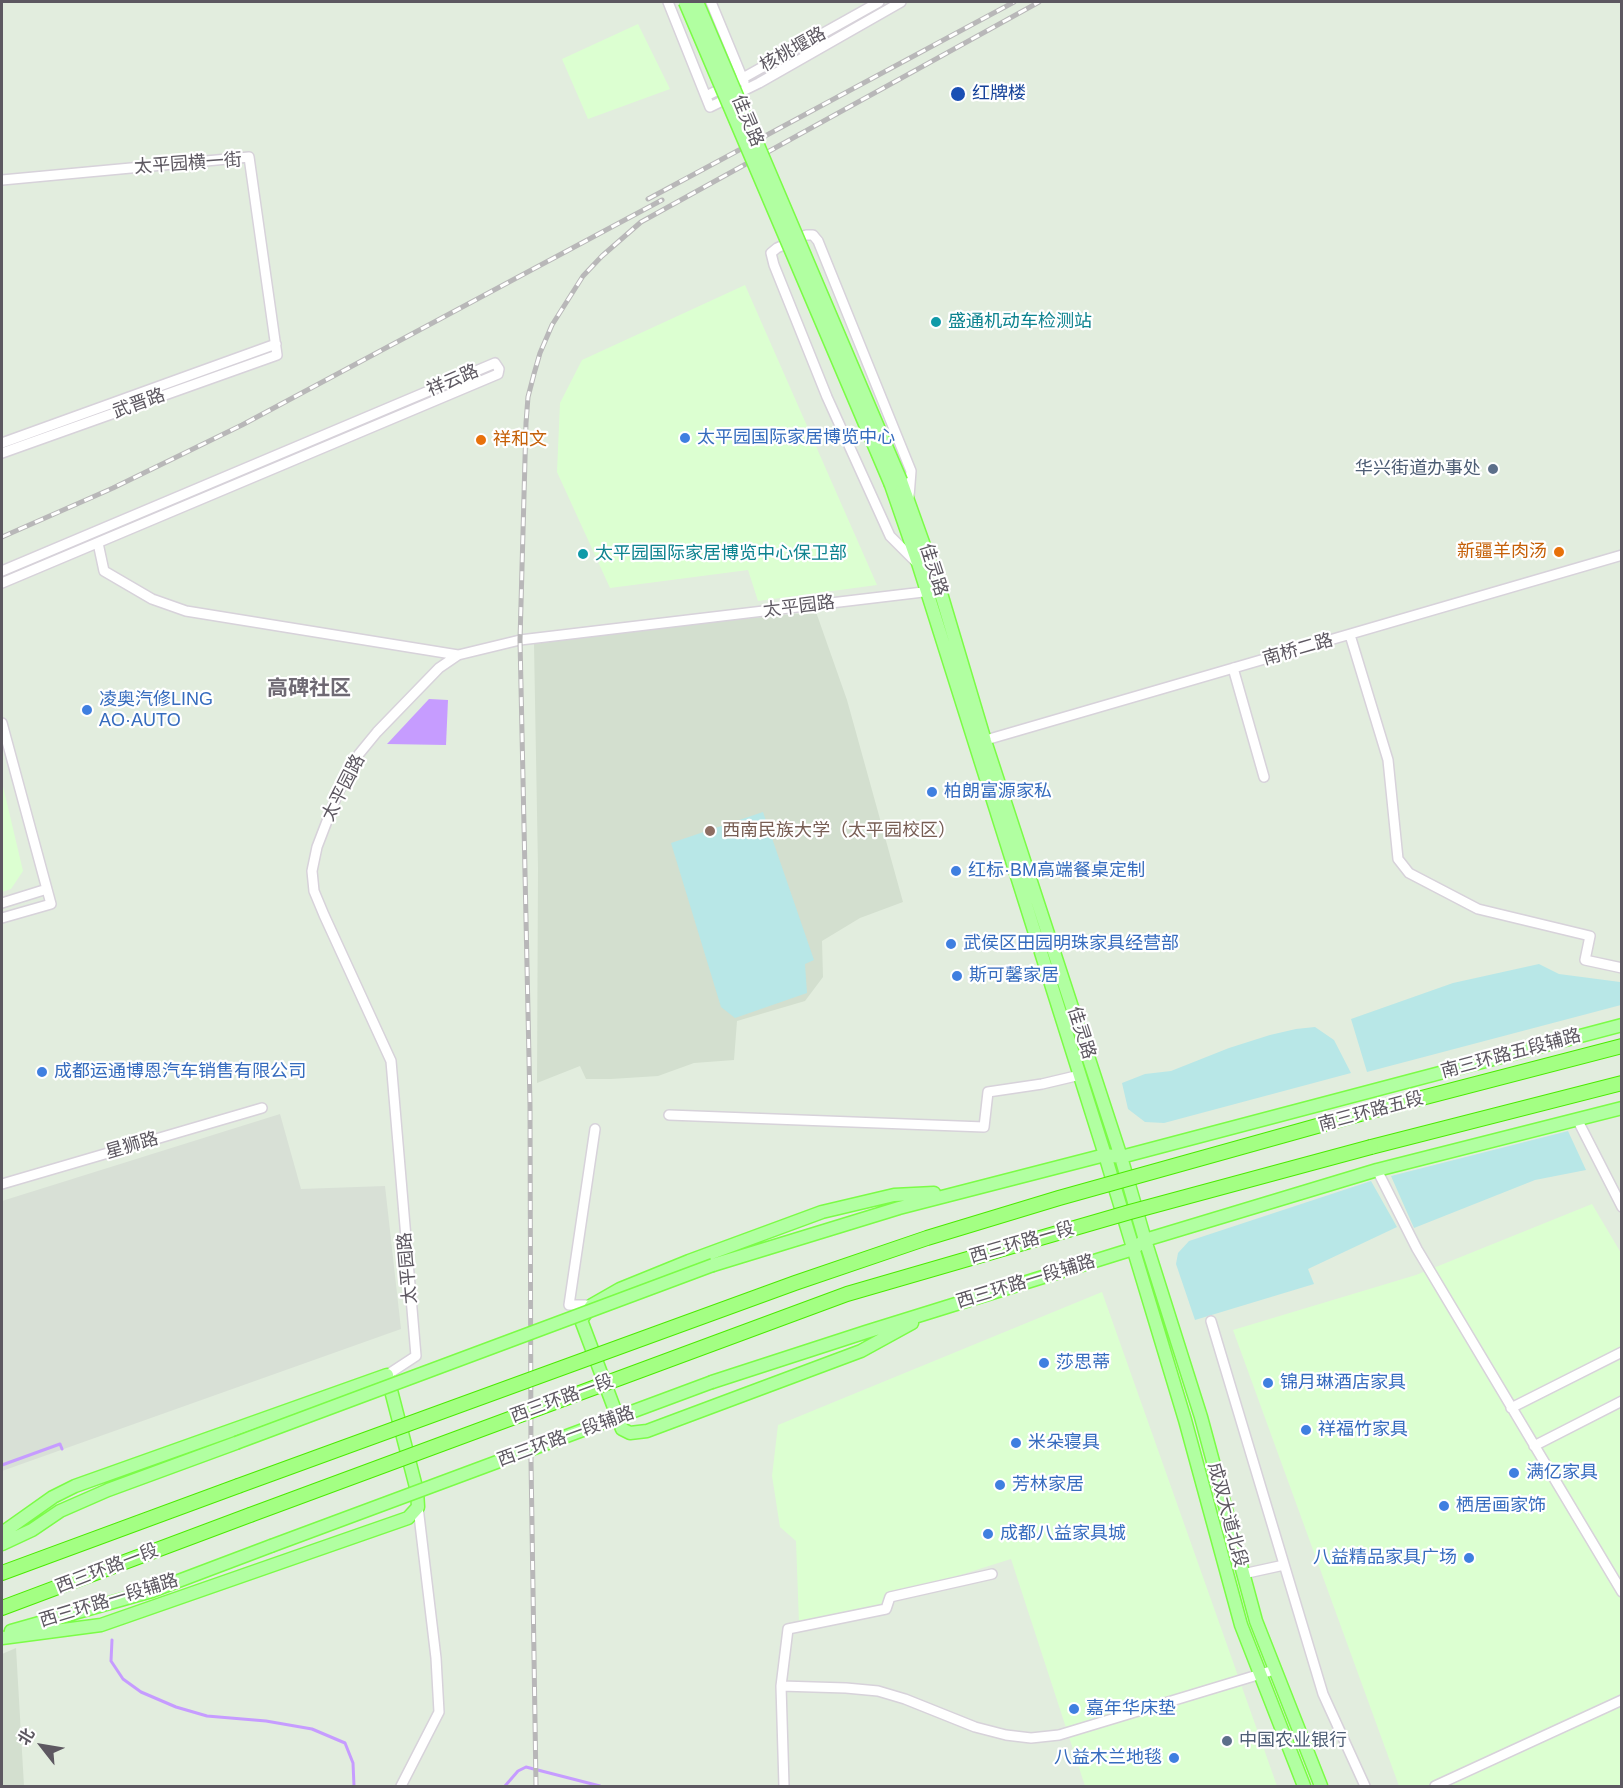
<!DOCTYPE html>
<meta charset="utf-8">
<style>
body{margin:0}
#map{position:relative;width:1623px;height:1788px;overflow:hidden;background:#e2edde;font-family:Arial,"Noto Sans SC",sans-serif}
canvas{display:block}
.frame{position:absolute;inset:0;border:3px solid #5d5861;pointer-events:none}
.north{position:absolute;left:12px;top:1716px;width:60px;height:60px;-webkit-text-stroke:4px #fff;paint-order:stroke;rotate:301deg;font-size:16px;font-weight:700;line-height:24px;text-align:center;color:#5d5861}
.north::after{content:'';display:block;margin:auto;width:21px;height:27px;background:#5d5861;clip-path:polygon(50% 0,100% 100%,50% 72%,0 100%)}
</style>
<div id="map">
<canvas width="1623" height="1788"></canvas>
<div class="frame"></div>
<div class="north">北</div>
</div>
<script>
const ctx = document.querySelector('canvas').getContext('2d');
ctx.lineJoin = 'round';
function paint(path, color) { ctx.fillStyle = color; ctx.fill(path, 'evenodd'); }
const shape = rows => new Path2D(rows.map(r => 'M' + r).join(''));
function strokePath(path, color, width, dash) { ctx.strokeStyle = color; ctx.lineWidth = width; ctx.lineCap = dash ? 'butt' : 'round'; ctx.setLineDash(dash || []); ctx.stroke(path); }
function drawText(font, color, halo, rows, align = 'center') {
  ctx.font = font + ' Arial,"Noto Sans SC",sans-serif'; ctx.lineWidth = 4.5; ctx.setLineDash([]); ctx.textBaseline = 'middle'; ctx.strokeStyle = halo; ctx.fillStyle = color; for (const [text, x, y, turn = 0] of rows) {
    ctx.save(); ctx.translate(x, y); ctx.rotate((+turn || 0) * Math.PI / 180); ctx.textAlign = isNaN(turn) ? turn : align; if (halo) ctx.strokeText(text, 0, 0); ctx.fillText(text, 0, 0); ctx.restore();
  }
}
paint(shape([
 [638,24,670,89,588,119,562,59],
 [745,285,877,585,758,601,748,570,610,588,557,472,560,403,582,360],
 [2,782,23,871,11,889,2,892],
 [1592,1204,1621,1253,1621,1786,1399,1786,1233,1330,1416,1275],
 [1102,1292,1277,1786,1085,1786,1011,1559,884,1599,883,1607,799,1623,796,1541,780,1527,772,1476,778,1425]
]), '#dcffd1');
paint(shape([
 [280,1114,301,1189,385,1186,401,1329,2,1471,2,1201]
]), '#d8e0d6');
paint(shape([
 [816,612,847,700,903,902,860,918,822,941,823,977,805,1001,737,1021,734,1060,694,1063,658,1076,611,1079,586,1079,580,1066,537,1083,538,868,534,644,678,625],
 [16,1648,24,1786,2,1786,2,1654]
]), '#d3dfcf');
paint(shape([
 [763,812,814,960,805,964,807,993,735,1018,721,1007,671,843],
 [1539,964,1559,974,1620,982,1621,1005,1367,1072,1351,1019,1453,983],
 [1315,1027,1334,1040,1351,1073,1164,1123,1145,1122,1128,1109,1122,1083,1145,1074,1171,1071,1229,1048,1270,1035,1296,1029],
 [1568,1131,1586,1170,1535,1180,1414,1228,1391,1176],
 [1371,1181,1397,1227,1308,1269,1314,1284,1195,1320,1176,1264,1178,1253,1189,1241]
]), '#b8e7e7');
paint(shape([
 [429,699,448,700,446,745,387,744]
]), '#c69cff');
strokePath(shape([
 [2,1465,60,1444,62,1449],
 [112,1640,111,1661,123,1679,141,1692,176,1707,207,1716,266,1721,312,1729,345,1743,353,1763,354,1786],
 [505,1786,518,1771,526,1767,600,1786]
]), '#c69cff', 3);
const minor = shape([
 [668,2,710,107,759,83,901,2],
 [711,2,744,82],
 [706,96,743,78,879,2],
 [2,180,249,157,277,355,2,453],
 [2,443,276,344],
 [909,497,911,471,818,241,813,235,806,235,777,248,771,253,774,265,827,397,890,536,917,563],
 [98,543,104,571,152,599,186,611,458,655],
 [2,571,495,363,499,369,498,374,2,583],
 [1350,635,1388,760,1398,859,1409,873,1478,909,1590,936,1585,960,1622,968],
 [1233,668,1264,777],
 [2,723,51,904,2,918],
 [979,742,1622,555],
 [2,903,47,889],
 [669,1115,984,1127,988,1092,1042,1084,1080,1075],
 [1577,1119,1622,1207],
 [1377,1170,1417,1249,1622,1592],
 [2,1184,262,1108],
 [592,1305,569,1305,595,1129],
 [1211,1321,1323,1694,1365,1786],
 [387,1375,416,1356,391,1061,324,915,314,891,312,871,317,847,337,795,359,754,377,732,439,668,458,655,520,640,940,590],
 [1511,1408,1622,1352],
 [1534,1446,1622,1401],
 [1243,1574,1284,1565],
 [781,1686,846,1688,878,1691,905,1699,975,1727,1006,1735,1031,1738,1059,1735,1274,1670],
 [401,1786,439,1712,436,1658,418,1507],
 [784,1786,781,1686,788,1629,886,1609,890,1597,992,1574],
 [1435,1786,1622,1700]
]);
const major = shape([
 [901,481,940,590,985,741,1121,1157,1145,1240,1201,1417,1256,1621,1321,1786],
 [891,485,918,563,1105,1155,1185,1420,1241,1625,1304,1786],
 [713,1265,899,1208,1105,1155,1121,1157,1622,1025],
 [912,1323,861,1351,647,1431,630,1433,622,1429,581,1320,592,1305,620,1289,689,1261,822,1212,894,1195,934,1193],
 [712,1382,866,1332,1133,1249,1145,1240,1377,1170,1622,1108],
 [2,1533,53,1497,75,1486,387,1375,417,1491,418,1507,408,1518,101,1625,2,1638],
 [2,1544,32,1530,60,1511,108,1490,236,1443],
 [11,1631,152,1591,271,1546]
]);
const highway = shape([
 [1360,1114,1622,1046],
 [1371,1147,1622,1083],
 [2,1573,238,1486],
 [2,1608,250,1515]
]);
strokePath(minor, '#d7d2da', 12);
strokePath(major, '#7bfc47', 15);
strokePath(highway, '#4beb00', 16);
strokePath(minor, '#fff', 9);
strokePath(major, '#b1ffa1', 12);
strokePath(highway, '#a3ff83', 14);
const rail = shape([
 [648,199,1014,2],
 [2,537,113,488,242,425,662,200],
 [536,1786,531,1460,530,1105,520,640,526,423,528,397,534,374,540,353,552,325,583,276,602,256,641,222,1039,2]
]);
strokePath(rail, '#b8b7b8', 5);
strokePath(rail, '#fff', 3, [9]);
const majorBridge = shape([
 [685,2,891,485],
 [697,2,901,481],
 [236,1443,713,1265],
 [271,1546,712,1382]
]);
const highwayBridge = shape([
 [238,1486,795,1283,927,1238,1059,1198,1360,1114],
 [250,1515,847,1294,1130,1212,1371,1147]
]);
strokePath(majorBridge, '#7bfc47', 15, []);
strokePath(highwayBridge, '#4beb00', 16, []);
strokePath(majorBridge, '#b1ffa1', 12);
strokePath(highwayBridge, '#a3ff83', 14);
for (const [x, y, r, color] of [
 [958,94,8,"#1a4fb4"],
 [936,322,6,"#0f9aa8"],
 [685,438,6,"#3f7fe0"],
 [481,440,6,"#e8710a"],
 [1493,469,6,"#5c6f8a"],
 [1559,552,6,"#e8710a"],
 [583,554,6,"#0f9aa8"],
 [87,710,6,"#3f7fe0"],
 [932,792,6,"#3f7fe0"],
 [710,831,6,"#8d6e63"],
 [956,871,6,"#3f7fe0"],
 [951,944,6,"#3f7fe0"],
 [957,976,6,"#3f7fe0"],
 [42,1072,6,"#3f7fe0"],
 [1044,1363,6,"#3f7fe0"],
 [1268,1383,6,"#3f7fe0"],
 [1306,1430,6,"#3f7fe0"],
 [1016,1443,6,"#3f7fe0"],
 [1514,1473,6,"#3f7fe0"],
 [1000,1485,6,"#3f7fe0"],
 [1444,1506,6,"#3f7fe0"],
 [988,1534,6,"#3f7fe0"],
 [1469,1558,6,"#3f7fe0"],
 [1074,1709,6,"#3f7fe0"],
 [1227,1741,6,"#5c6f8a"],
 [1174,1758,6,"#3f7fe0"]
]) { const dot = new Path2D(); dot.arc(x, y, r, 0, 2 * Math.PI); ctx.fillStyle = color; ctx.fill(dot); strokePath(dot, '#fff', 2); }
drawText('18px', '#5d5861', '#fff', [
 ["核桃堰路",793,50,-29],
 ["佳灵路",747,121,67],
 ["太平园横一街",188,164,-4],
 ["祥云路",453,381,-23],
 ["武晋路",139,404,-20],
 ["佳灵路",933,570,72],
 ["太平园路",799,607,-7],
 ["南桥二路",1298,650,-16],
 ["太平园路",344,788,-63],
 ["佳灵路",1081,1033,72],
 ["南三环路五段辅路",1511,1054,-15],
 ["南三环路五段",1371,1112,-15],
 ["星狮路",132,1146,-16],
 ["西三环路一段",1022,1243,-16],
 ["太平园路",408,1268,-95],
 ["西三环路一段辅路",1026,1282,-17],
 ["西三环路一段",562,1399,-20],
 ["西三环路一段辅路",566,1437,-20],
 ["成双大道北段",1227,1515,75],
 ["西三环路一段",107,1569,-21],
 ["西三环路一段辅路",109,1601,-17]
]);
drawText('18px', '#164399', '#fff', [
 ["红牌楼",972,94]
], 'left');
drawText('18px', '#0d838f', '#fff', [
 ["盛通机动车检测站",948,322],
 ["太平园国际家居博览中心保卫部",595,554]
], 'left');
drawText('18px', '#366cbe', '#fff', [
 ["太平园国际家居博览中心",697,438],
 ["凌奥汽修LING",99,700],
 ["AO·AUTO",99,721],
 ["柏朗富源家私",944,792],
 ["红标·BM高端餐桌定制",968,871],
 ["武侯区田园明珠家具经营部",963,944],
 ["斯可馨家居",969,976],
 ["成都运通博恩汽车销售有限公司",54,1072],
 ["莎思蒂",1056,1363],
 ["锦月琳酒店家具",1280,1383],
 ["祥福竹家具",1318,1430],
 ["米朵寝具",1028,1443],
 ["满亿家具",1526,1473],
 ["芳林家居",1012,1485],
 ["栖居画家饰",1456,1506],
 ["成都八益家具城",1000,1534],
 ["八益精品家具广场",1457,1558,"right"],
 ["嘉年华床垫",1086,1709],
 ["八益木兰地毯",1162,1758,"right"]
], 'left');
drawText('18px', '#c56008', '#fff', [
 ["祥和文",493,440],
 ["新疆羊肉汤",1547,552,"right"]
], 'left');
drawText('18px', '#4e5e75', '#fff', [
 ["华兴街道办事处",1481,469],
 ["中国农业银行",1239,1741,"left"]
], 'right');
drawText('18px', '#785e54', '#fff', [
 ["西南民族大学（太平园校区）",722,831]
], 'left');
drawText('bold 21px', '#6e6973', '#fff', [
 ["高碑社区",309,689]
]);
</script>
